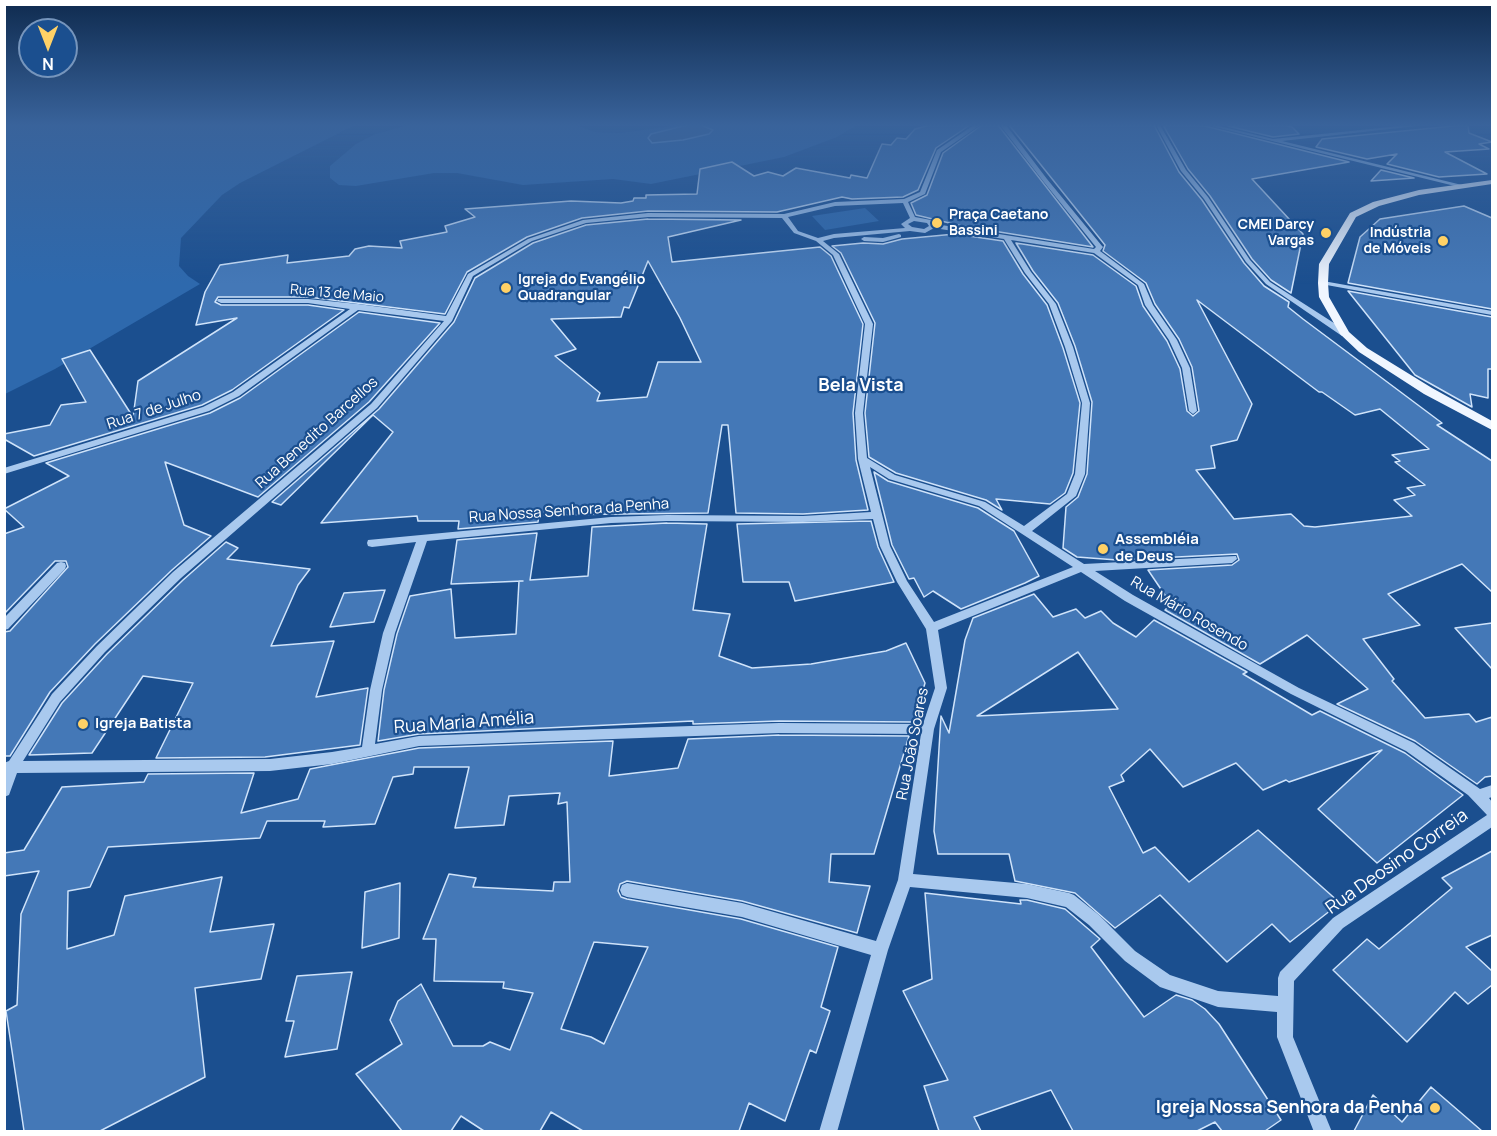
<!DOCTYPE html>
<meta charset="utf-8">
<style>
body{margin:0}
#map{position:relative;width:1497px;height:1136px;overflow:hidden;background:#1b4f8f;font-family:Manrope,sans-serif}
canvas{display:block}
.frame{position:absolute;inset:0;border:6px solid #fff;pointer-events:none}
.north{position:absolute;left:18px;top:18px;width:60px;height:60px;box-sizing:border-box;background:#1b4f8f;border:2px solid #7695bc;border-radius:50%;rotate:180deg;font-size:16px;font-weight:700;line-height:24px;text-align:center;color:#fff}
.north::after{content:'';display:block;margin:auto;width:21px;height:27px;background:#ffd166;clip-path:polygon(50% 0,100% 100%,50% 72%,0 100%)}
</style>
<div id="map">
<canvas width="1497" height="1136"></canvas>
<div class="frame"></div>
<div class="north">N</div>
</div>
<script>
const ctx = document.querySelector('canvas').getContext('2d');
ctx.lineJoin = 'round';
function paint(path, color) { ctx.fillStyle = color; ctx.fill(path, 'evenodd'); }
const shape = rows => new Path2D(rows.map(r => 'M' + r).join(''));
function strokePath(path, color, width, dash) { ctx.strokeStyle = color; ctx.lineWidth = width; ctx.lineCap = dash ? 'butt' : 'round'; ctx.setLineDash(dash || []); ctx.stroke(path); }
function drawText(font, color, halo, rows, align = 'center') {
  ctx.font = font + ' Manrope,sans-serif'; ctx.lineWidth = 4.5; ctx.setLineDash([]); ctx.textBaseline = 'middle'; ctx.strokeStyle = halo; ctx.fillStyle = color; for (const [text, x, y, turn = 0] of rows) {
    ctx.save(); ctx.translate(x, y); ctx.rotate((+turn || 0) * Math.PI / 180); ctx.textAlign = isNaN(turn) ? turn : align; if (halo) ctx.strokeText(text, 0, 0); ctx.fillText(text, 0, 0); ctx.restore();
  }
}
paint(shape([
 [5,125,355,125,240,183,222,195,181,238,179,266,188,276,200,284,55,369,5,394],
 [409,125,575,125,595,132,619,133,682,125,857,125,837,137,784,157,651,184,613,179,523,185,457,173,434,173,356,186,339,185,330,178,330,166,356,144,375,134],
 [865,208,879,221,825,230,812,216]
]), '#2e69ad');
const water = shape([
 [687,125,701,125,713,130,709,134,683,140,652,143,648,138,651,134,687,125]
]);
paint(water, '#3c6290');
strokePath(water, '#9cc4f0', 1.5);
const building = shape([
 [930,125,970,125,936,148,918,190,903,197,852,199,842,197,777,212,648,211,582,218,527,237,467,272,445,314,308,297,218,297,215,302,221,305,308,305,344,310,232,390,202,405,34,456,4,439,4,434,50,425,61,405,86,402,62,359,90,350,133,417,138,381,237,318,196,325,205,292,220,265,288,255,287,263,349,256,355,249,369,246,402,248,400,241,447,232,445,226,475,217,465,209,571,201,621,203,633,201,634,198,646,198,646,195,697,194,700,169,732,162,754,176,768,172,783,176,796,168,850,178,851,175,867,178,882,144,891,145,897,138,906,139,915,129,930,125],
 [982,125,998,125,1093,247,962,226,916,215,911,203,927,195,943,153,982,125],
 [1009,125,1154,125,1179,172,1202,200,1244,263,1264,286,1289,302,1288,307,1303,319,1442,423,1437,425,1492,461,1492,592,1462,564,1388,594,1420,625,1363,639,1394,679,1392,681,1425,718,1469,714,1476,722,1492,717,1492,776,1485,777,1477,784,1415,741,1337,704,1368,689,1307,635,1260,664,1165,610,1171,604,1148,570,1232,565,1239,560,1237,554,1117,560,1077,557,1063,548,1066,507,1078,497,1087,474,1092,402,1075,346,1058,303,1033,271,1016,243,1093,255,1136,286,1143,306,1167,341,1180,369,1187,411,1193,416,1199,411,1192,367,1179,339,1155,304,1146,283,1103,251,1105,245,1009,125],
 [1197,300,1319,392,1322,392,1355,415,1380,409,1429,449,1392,455,1400,461,1395,462,1425,485,1407,488,1415,495,1394,500,1412,516,1315,527,1304,526,1291,514,1234,519,1196,470,1215,468,1211,446,1237,440,1252,404,1197,300],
 [1163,125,1205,126,1349,162,1252,179,1303,234,1291,293,1271,280,1252,259,1210,196,1188,169,1163,125],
 [1282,125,1292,127,1299,134,1273,137,1228,126,1282,125],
 [1463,125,1468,125,1469,133,1492,142,1479,144,1489,149,1445,152,1487,174,1439,177,1387,164,1397,154,1367,159,1316,147,1322,139,1463,125],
 [1381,170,1414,178,1371,181,1381,170],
 [1464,206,1492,218,1492,309,1348,283,1360,237,1380,219,1464,206],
 [648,219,741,220,668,237,672,262,820,247,831,256,863,324,853,413,856,460,868,510,803,514,736,513,728,425,722,425,708,513,539,515,538,522,458,529,459,521,418,521,417,516,321,523,393,432,373,415,281,505,272,502,379,409,454,322,475,278,533,243,586,225,648,219],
 [648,261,680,318,701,362,658,362,647,397,597,401,600,393,555,356,576,349,551,319,621,317,624,307,629,308,648,261],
 [955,234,1003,241,1023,274,1047,305,1063,348,1080,403,1073,473,1065,493,1050,504,996,499,1002,510,986,500,896,473,869,457,865,413,875,323,841,253,832,246,863,243,883,244,902,239,955,234],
 [1348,291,1492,317,1492,369,1488,369,1488,398,1470,394,1472,407,1415,375,1348,291],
 [359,312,440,323,369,402,258,497,165,462,184,525,211,536,172,570,95,644,50,692,10,756,4,756,4,632,10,631,68,567,66,561,55,561,4,614,4,534,24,527,4,509,69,476,46,463,210,413,240,398,359,312],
 [874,472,888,481,978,508,1014,531,1039,576,1025,583,961,609,933,591,924,597,914,578,909,579,892,545,874,472],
 [871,521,878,547,894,582,795,601,789,582,743,582,737,524,871,521],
 [667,523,707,524,693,610,730,614,719,656,752,668,811,664,886,651,906,643,925,683,914,722,779,721,693,724,693,721,419,734,378,741,384,690,397,634,410,596,451,589,455,638,516,634,519,581,523,581,451,584,457,540,537,533,530,580,588,576,592,527,667,523],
 [226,542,238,548,227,559,310,569,298,585,271,646,334,641,316,697,368,688,360,745,265,757,156,758,193,683,143,676,92,753,29,755,62,703,107,654,183,580,226,542],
 [385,590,374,622,330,627,344,593,385,590],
 [1034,594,1053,617,1076,609,1085,618,1101,611,1113,623,1136,637,1154,620,1247,672,1243,674,1312,715,1320,711,1405,753,1463,795,1377,863,1318,809,1382,750,1289,782,1286,780,1263,790,1236,763,1183,787,1150,749,1121,775,1124,781,1109,787,1143,853,1155,847,1189,882,1258,830,1340,903,1290,942,1272,924,1227,962,1160,895,1115,928,1075,893,1015,881,1009,854,938,854,934,831,941,716,949,733,965,640,973,618,1034,594],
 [1078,652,1118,709,977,716,1078,652],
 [1492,623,1492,669,1455,628,1492,623],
 [779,735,909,736,874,854,831,854,829,882,870,886,857,933,742,901,627,881,620,884,618,891,621,897,627,899,741,919,838,947,821,1007,830,1011,816,1053,810,1050,785,1121,749,1103,739,1131,583,1131,551,1112,540,1131,484,1131,461,1116,451,1131,402,1131,356,1074,402,1044,390,1020,398,1001,421,984,453,1046,483,1046,490,1042,510,1050,533,993,503,988,504,982,434,981,436,939,423,939,449,874,476,878,473,887,553,891,554,882,570,882,567,802,558,804,560,793,509,796,504,825,455,828,469,767,414,767,413,774,393,777,375,824,323,827,325,821,267,821,260,838,108,847,90,887,68,891,67,949,114,935,125,896,222,877,210,932,274,924,261,979,195,988,205,1077,100,1131,24,1131,6,1011,17,1005,21,914,39,871,4,876,4,853,24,850,62,787,144,782,148,774,254,773,241,813,298,799,310,769,419,748,613,741,609,776,678,768,688,739,779,735],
 [594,942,648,947,604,1044,591,1037,561,1029,594,942],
 [1492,851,1492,935,1466,947,1492,971,1492,985,1468,1004,1455,992,1407,1042,1333,970,1367,939,1379,949,1452,888,1442,878,1492,851],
 [400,883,399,938,362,948,365,892,400,883],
 [925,893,1021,904,1020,900,1027,900,1065,909,1100,939,1091,947,1144,1017,1176,995,1192,1000,1205,1009,1219,1024,1281,1120,1265,1131,1222,1131,1215,1122,1197,1131,1073,1131,1051,1090,974,1117,981,1131,939,1131,924,1086,948,1080,903,991,932,979,925,893],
 [352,972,337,1049,285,1057,294,1021,286,1021,297,976,352,972],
 [1431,1087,1482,1131,1354,1131,1373,1095,1402,1122,1431,1087]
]);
paint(building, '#4478b7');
strokePath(building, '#cfe3fa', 1.5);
paint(shape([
 [974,125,980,125,941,152,925,194,908,202,915,217,931,220,935,224,1094,249,1096,247,1043,181,1000,125,1006,125,1047,179,1102,246,1103,247,1100,251,1144,284,1153,305,1177,340,1190,368,1197,411,1193,414,1189,411,1182,368,1169,340,1145,305,1138,285,1094,253,1011,240,1031,272,1056,304,1073,347,1090,403,1085,474,1076,496,1032,531,1084,564,1236,556,1237,559,1232,563,1095,571,1133,595,1299,688,1414,743,1480,789,1492,785,1492,797,1489,798,1492,802,1492,827,1343,928,1294,981,1293,1037,1332,1132,1314,1132,1277,1037,1277,1012,1218,1007,1160,987,1125,961,1089,925,1066,907,1027,898,910,887,888,950,837,1132,819,1132,871,955,742,917,627,897,622,895,620,890,622,885,627,883,742,903,876,941,898,880,921,734,779,733,419,746,332,764,270,771,17,773,9,795,4,797,4,763,9,761,52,694,97,646,173,572,371,404,444,321,358,310,239,396,209,411,4,474,4,468,203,407,233,392,350,309,308,303,221,303,217,301,218,299,308,299,358,304,446,316,468,274,528,239,583,220,648,213,784,214,835,202,904,199,920,192,937,150,974,125],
 [903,203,910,218,901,224,905,228,834,234,818,238,798,231,788,217,835,206,903,203],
 [648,217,782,218,794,233,816,241,833,255,865,324,855,413,858,459,871,512,803,516,667,515,611,517,368,540,367,543,368,546,372,547,416,542,383,633,370,690,362,747,332,752,270,759,23,761,60,702,105,652,181,578,377,408,452,321,473,276,532,241,586,223,648,217],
 [914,221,927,223,929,226,924,229,912,227,908,224,914,221],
 [934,228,1004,239,1025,273,1049,304,1065,347,1082,403,1075,474,1067,494,1024,526,985,502,895,475,867,458,863,413,873,324,839,254,823,241,834,238,910,231,925,233,934,228],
 [870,467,889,479,979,506,1073,567,934,622,907,581,890,546,870,467],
 [873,519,880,546,897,582,926,629,935,688,923,724,779,723,544,731,419,736,375,744,382,690,395,633,427,541,611,523,667,521,803,522,873,519],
 [1081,572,1125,601,1291,694,1406,751,1468,795,1487,815,1333,918,1280,972,1278,978,1278,996,1218,991,1170,975,1135,951,1099,915,1074,895,1069,893,1027,884,913,874,934,729,947,688,938,630,1081,572],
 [1156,125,1160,125,1186,170,1208,197,1250,260,1270,282,1348,332,1348,336,1342,336,1266,284,1246,262,1204,199,1181,171,1156,125],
 [1207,125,1215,125,1273,139,1409,125,1426,125,1282,141,1466,186,1463,188,1207,125],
 [899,234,901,235,901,237,883,242,864,241,861,239,864,237,883,238,899,234],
 [1323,281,1492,311,1492,315,1321,284,1321,282,1323,281],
 [61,562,65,563,66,566,65,569,8,629,4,630,4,618,57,563,61,562]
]), '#a9c9ee');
paint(shape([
 [1492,180,1492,184,1419,195,1379,206,1356,217,1329,264,1328,283,1329,297,1349,332,1367,348,1432,388,1492,421,1492,430,1424,394,1359,352,1340,334,1319,297,1318,283,1319,264,1350,213,1373,202,1419,190,1492,180]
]), '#f0f6ff');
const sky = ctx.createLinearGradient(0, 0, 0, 284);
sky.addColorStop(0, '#0f2b4f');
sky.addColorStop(0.44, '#39639b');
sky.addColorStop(1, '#39639b00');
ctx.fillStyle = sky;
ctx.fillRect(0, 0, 1497, 284);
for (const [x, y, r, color] of [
 [937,223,6,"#ffd166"],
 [1326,233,6,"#ffd166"],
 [1443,241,6,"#ffd166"],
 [506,288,6,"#ffd166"],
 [1103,549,6,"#ffd166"],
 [83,724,6,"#ffd166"],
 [1435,1108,6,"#ffd166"]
]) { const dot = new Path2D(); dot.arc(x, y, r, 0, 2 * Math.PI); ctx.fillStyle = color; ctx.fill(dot); strokePath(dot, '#1b4f8f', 2); }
drawText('bold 14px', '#fff', '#1b4f8f', [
 ["Praça Caetano",949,215],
 ["Bassini",949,231],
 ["CMEI Darcy",1314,225,"right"],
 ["Vargas",1314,241,"right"],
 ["Indústria",1431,233,"right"],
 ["de Móveis",1431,249,"right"],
 ["Igreja do Evangélio",518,280],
 ["Quadrangular",518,296]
], 'left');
drawText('14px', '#fff', '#1b4f8f', [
 ["Rua 13 de Maio",337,294,5]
]);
drawText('15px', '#fff', '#1b4f8f', [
 ["Rua 7 de Julho",154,410,-18],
 ["Rua Benedito Barcellos",317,433,-42],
 ["Rua Nossa Senhora da Penha",569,511,-4],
 ["Rua Mário Rosendo",1189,614,30],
 ["Rua João Soares",913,744,-79]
]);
drawText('bold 15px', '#fff', '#1b4f8f', [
 ["Assembléia",1115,540],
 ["de Deus",1115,557],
 ["Igreja Batista",95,724]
], 'left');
drawText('bold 18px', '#fff', '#1b4f8f', [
 ["Bela Vista",861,386]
]);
drawText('18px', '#fff', '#1b4f8f', [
 ["Rua Maria Amélia",464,723,-4],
 ["Rua Deosino Correia",1397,862,-35]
]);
drawText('bold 18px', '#fff', '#1b4f8f', [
 ["Igreja Nossa Senhora da Penha",1423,1108]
], 'right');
</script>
